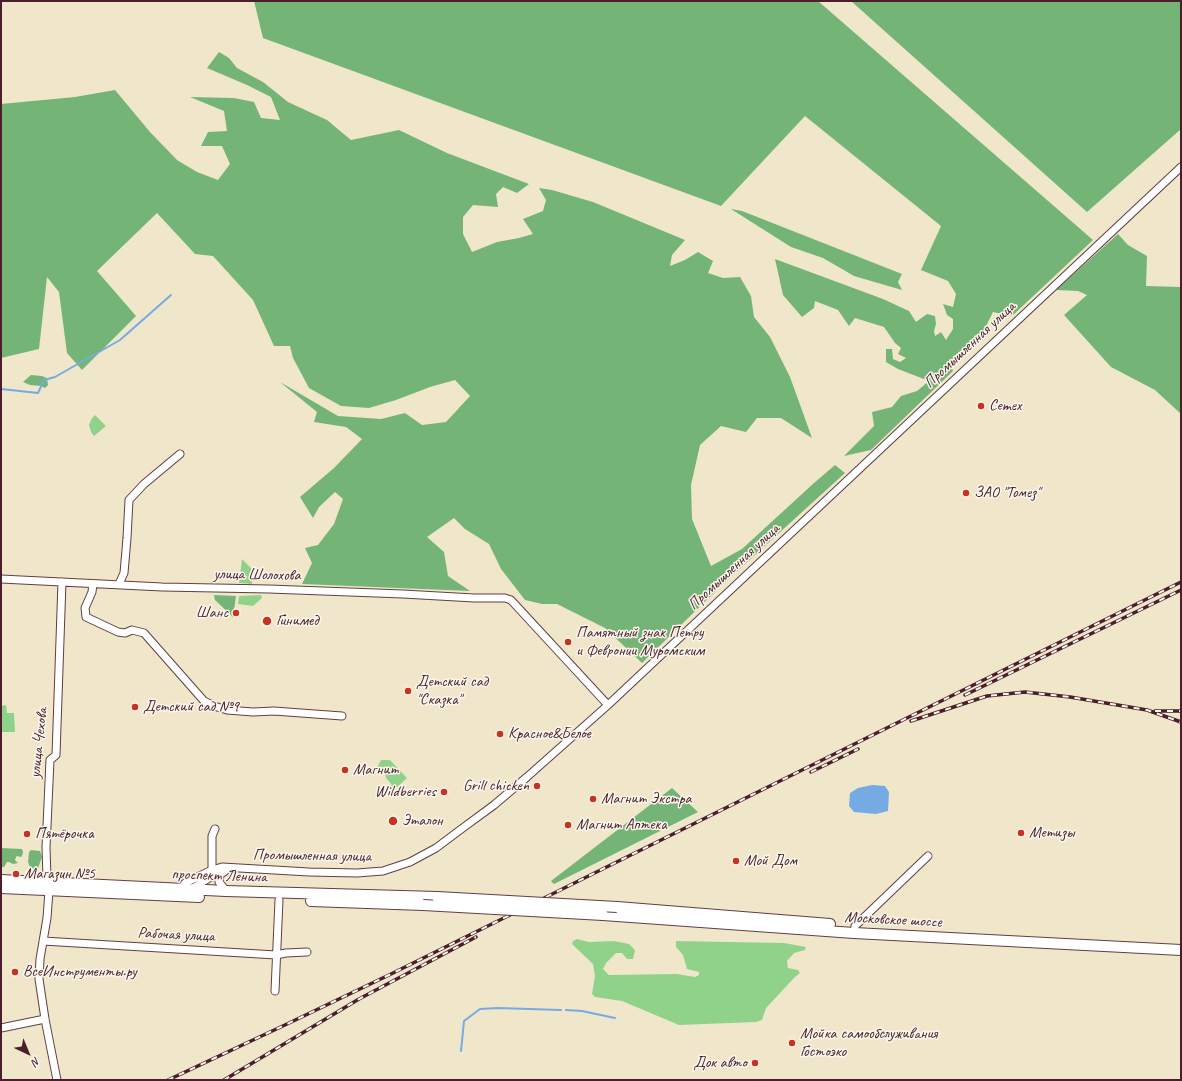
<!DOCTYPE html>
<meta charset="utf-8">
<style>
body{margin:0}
#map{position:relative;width:1182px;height:1081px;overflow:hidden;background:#f0e7cb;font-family:Caveat,sans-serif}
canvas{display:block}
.frame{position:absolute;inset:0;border:2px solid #4a1f2b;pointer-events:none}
.north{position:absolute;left:8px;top:1033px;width:40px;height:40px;-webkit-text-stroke:3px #fbf7ec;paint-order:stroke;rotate:136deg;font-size:11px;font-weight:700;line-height:16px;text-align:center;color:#4a1f2b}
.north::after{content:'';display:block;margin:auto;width:14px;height:18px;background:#4a1f2b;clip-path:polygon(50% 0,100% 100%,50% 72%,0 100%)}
</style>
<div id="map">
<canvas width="1182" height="1081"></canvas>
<div class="frame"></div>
<div class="north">N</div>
</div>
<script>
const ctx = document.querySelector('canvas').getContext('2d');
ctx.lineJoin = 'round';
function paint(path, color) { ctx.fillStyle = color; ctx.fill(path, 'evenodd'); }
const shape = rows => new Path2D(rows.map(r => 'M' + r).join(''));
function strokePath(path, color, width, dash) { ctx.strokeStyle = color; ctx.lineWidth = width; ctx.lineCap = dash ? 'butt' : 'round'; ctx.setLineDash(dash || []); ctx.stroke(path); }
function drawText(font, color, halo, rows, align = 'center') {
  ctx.font = font + ' Caveat,sans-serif'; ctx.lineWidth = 3; ctx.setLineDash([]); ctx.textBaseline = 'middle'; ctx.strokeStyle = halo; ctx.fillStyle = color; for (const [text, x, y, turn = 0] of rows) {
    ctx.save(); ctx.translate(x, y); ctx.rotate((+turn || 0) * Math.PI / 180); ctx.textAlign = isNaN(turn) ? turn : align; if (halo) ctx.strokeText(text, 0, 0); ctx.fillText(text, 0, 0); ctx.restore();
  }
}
paint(shape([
 [95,415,106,426,94,436,91,432,89,425,92,418],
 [242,559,251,568,252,584,239,583],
 [261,595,262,598,253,606,238,604,239,596],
 [6,705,7,713,14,713,15,732,1,732,1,706],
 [381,760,390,760,407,778,394,790,390,787,392,785,386,778,385,773,377,768],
 [577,939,589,942,614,941,629,944,635,950,633,959,627,959,622,953,616,953,606,963,603,969,609,975,677,974,695,977,699,975,699,972,687,969,683,955,676,947,676,941,784,943,806,947,805,950,794,953,787,961,788,968,798,970,800,973,795,977,766,1008,762,1020,756,1022,679,1025,622,1001,595,997,592,994,595,976,593,964,572,944,573,941]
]), '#90d28a');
paint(shape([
 [254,1,818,1,1093,240,1012,316,993,312,986,326,989,334,978,343,959,352,949,363,953,371,871,450,844,456,874,426,872,412,892,407,901,396,917,391,929,381,898,369,886,362,886,349,892,349,893,359,900,362,906,358,898,354,901,348,895,343,884,327,855,318,849,326,838,310,815,301,814,308,802,317,783,295,775,259,883,299,909,311,916,322,927,314,935,316,936,324,934,331,935,336,941,332,946,340,953,329,953,319,947,315,943,304,953,307,956,294,948,281,921,270,941,226,805,116,721,206,263,38],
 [851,1,1181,1,1181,129,1087,212],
 [219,52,229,58,237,68,263,82,288,102,327,120,351,140,399,130,447,153,529,184,517,193,503,187,496,194,498,207,473,205,463,217,463,234,472,252,497,242,519,238,533,234,523,219,543,211,546,200,539,188,552,190,593,202,685,240,672,255,670,266,685,260,698,252,713,261,708,273,723,278,740,277,751,296,754,317,770,337,790,377,812,438,781,418,757,418,746,432,721,426,700,445,691,485,692,519,711,566,742,549,814,483,835,465,845,473,723,584,642,663,605,628,557,604,542,604,525,600,501,569,489,544,465,529,454,518,427,537,444,552,448,576,470,591,302,584,312,563,305,548,318,545,334,524,343,499,335,492,319,507,313,518,300,497,334,468,362,439,346,427,314,422,317,412,280,382,338,416,381,419,405,413,422,425,446,422,470,396,455,380,430,387,396,400,369,408,341,406,309,388,293,358,290,346,274,346,253,300,213,256,195,254,157,213,97,271,136,316,82,370,67,353,59,292,47,277,39,349,1,358,1,104,75,97,115,90,150,132,177,160,197,172,218,180,230,164,222,146,201,146,208,132,227,131,224,111,190,97,234,98,254,102,261,118,280,120,271,97,247,85,207,68],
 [731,209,742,211,902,274,898,282,902,290,854,276,823,258,791,247],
 [1118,234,1128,245,1147,256,1146,286,1181,287,1181,414,1155,390,1111,367,1064,315,1087,295,1078,291,1056,290],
 [31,375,42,376,47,378,48,385,45,388,41,386,30,385,23,382],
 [214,595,236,596,233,617,215,600],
 [672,788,698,812,554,884,551,881],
 [1,848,22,849,23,852,22,856,21,857,17,856,16,857,15,860,18,863,13,864,9,862,7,862,4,867,1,867],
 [31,850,40,851,42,857,38,868,34,869,30,867,28,862,29,852]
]), '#74b476');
paint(shape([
 [872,785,885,786,889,792,888,811,876,814,854,812,849,806,850,793,858,788]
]), '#76aae3');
strokePath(shape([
 [1,389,38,393,44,380,55,377,120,340,171,295],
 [566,1010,582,1011,615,1018],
 [461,1051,464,1021,480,1009,498,1008,561,1010]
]), '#76aae3', 2);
const street = shape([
 [1,579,162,587,269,589,403,594,474,598,505,598,511,600,608,705],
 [93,584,92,592,85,608,86,617,118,632,125,633,132,630,144,633,204,701,214,706,227,710,253,712,274,711,342,716],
 [119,584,124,573,127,538,129,500,144,484,180,454],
 [212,870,212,836,215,829],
 [223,872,219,876,219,882,226,891],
 [190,890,209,878,224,872,228,868],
 [182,892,182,887,185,883,212,870,222,867,309,872,357,873,383,871,410,862,436,848,460,830,494,805,527,777,608,705,1181,167],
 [854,933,855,926,928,856],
 [43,941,276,955,286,953,307,952],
 [275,991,279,900],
 [1,1028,45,1019],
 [57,1080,45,1019,39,979,40,959,47,918,49,891,47,878,46,847,47,826,50,760,56,755,62,582]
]);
const secondary = shape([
 [1,880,226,891,437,897],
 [1,888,199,897],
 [311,901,423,905],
 [617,907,830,924],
 [603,915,854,933,1181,950]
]);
strokePath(street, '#633d43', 9);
strokePath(secondary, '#633d43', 12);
strokePath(street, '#fff', 7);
strokePath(secondary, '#fff', 10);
const rail = shape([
 [965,695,1181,590],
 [1155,711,1181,711],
 [911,721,987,696,1025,692,1070,697,1147,710,1181,722],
 [811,772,858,749],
 [168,1080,287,1024,389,975,1181,582],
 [224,1080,359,999,476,937]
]);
strokePath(rail, '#4a1f2b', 3.5);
strokePath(rail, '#fbf7ec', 2, [6]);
const secondaryBridge = shape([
 [437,897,617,907],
 [423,905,603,915]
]);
strokePath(secondaryBridge, '#633d43', 12, []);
strokePath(secondaryBridge, '#fff', 10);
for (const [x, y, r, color] of [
 [981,406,4,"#c8321e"],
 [966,493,4,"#c8321e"],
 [236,613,4,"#c8321e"],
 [267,621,5,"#c8321e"],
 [568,642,4,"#c8321e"],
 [408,691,4,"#c8321e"],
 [135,707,4,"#c8321e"],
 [500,734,4,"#c8321e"],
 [345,770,4,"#c8321e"],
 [537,786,4,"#c8321e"],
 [444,792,4,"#c8321e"],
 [593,799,4,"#c8321e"],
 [393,821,5,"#c8321e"],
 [568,825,4,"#c8321e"],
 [1021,833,4,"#c8321e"],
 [27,834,4,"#c8321e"],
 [736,861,4,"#c8321e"],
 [16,874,4,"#c8321e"],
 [15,972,4,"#c8321e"],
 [792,1043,4,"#c8321e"],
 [755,1063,4,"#c8321e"]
]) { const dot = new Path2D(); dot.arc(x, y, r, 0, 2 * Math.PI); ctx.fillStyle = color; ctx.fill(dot); strokePath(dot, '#fbf7ec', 1.5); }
drawText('16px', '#4a1f2b', '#fbf7ec', [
 ["Промышленная улица",970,345,-43],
 ["Промышленная улица",734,567,-43],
 ["улица Шолохова",257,575,1],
 ["улица Чехова",39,743,-84],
 ["Промышленная улица",312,856,1],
 ["проспект Ленина",219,876,2],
 ["Московское шоссе",893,920,3],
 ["Рабочая улица",176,935,3]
]);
drawText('16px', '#4a1f2b', '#fbf7ec', [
 ["Cemex",989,406],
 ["ЗАО \"Томез\"",974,493],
 ["Шанс",228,613,"right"],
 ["Гинимед",276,621],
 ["Памятный знак Петру",576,633],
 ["и Февронии Муромским",576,651],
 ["Детский сад",416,682],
 ["\"Сказка\"",416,700],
 ["Детский сад №9",143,707],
 ["Красное&Белое",508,734],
 ["Магнит",353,770],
 ["Grill chicken",529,786,"right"],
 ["Wildberries",436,792,"right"],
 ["Магнит Экстра",601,799],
 ["Эталон",402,821],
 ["Магнит Аптека",576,825],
 ["Метизы",1029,833],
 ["Пятёрочка",35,834],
 ["Мой Дом",744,861],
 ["Магазин №5",24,874],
 ["ВсеИнструменты.ру",23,972],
 ["Мойка самообслуживания",800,1034],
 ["Гостоэко",800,1052],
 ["Док авто",747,1063,"right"]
], 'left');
</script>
